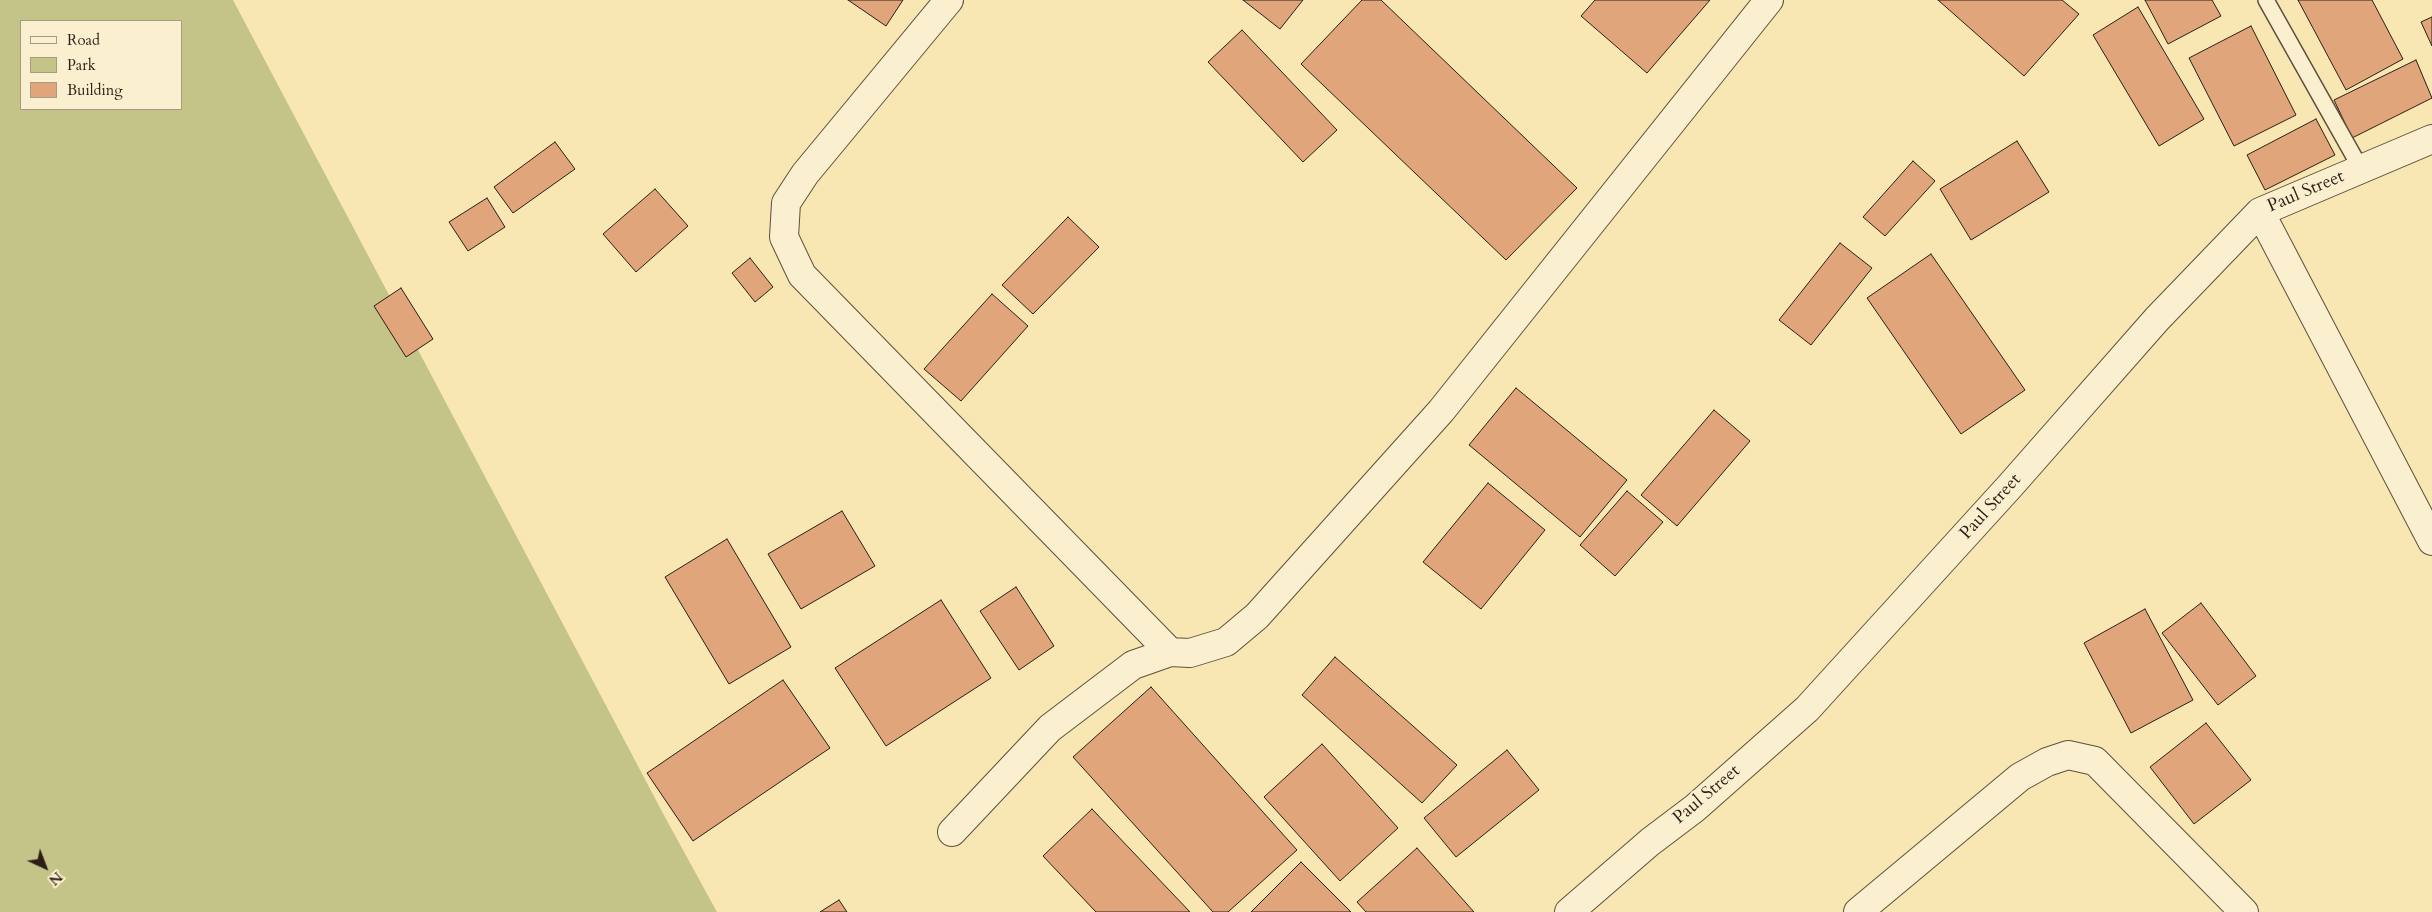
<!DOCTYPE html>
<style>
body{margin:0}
#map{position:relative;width:2432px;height:912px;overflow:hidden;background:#f8e7b3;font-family:Cardo,serif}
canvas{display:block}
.legend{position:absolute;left:20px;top:20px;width:162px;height:90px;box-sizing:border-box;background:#faefce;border:1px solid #a89b85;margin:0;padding:6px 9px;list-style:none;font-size:15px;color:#2c1e17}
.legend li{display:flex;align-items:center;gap:10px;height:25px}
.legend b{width:25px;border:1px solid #a89b85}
.north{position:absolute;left:20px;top:842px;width:50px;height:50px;-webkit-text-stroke:4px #faefce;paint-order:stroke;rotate:137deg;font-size:14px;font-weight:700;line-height:20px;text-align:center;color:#2c1e17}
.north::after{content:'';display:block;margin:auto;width:18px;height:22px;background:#2c1e17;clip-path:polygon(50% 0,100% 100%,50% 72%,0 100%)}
</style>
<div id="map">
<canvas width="2432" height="912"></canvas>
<ul class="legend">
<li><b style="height:6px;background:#faefce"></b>Road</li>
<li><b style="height:14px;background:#c4c388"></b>Park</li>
<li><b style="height:14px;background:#e1a57c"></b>Building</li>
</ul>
<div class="north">N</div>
</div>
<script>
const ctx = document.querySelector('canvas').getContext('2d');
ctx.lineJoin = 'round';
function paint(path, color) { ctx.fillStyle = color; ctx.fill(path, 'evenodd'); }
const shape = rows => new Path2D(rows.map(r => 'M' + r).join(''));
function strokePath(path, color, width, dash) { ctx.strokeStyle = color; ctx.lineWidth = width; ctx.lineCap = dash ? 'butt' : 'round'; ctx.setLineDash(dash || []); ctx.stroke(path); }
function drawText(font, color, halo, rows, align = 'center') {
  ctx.font = font + ' Cardo,serif'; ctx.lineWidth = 4.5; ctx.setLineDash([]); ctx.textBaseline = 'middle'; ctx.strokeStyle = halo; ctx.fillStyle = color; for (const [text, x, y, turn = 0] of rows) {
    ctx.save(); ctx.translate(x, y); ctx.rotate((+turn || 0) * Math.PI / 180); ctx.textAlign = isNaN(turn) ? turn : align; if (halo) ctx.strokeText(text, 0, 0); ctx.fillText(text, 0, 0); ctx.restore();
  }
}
paint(shape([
 [0,0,233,0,666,819,717,912,0,912],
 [21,21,181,21,181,109,21,109]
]), '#c4c388');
const building = shape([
 [848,0,903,0,886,26,848,0],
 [1243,0,1303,0,1280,29,1243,0],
 [1362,0,1381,0,1577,188,1506,260,1301,64,1362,0],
 [1595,0,1710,0,1647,73,1581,16,1595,0],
 [1938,0,2062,0,2079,14,2024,76,1938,0],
 [2145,0,2212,0,2221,16,2168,44,2145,0],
 [2298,0,2372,0,2403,59,2346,90,2298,0],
 [2138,7,2204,119,2159,146,2093,35,2138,7],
 [2432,17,2432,46,2421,22,2432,17],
 [2251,26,2296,115,2234,146,2189,58,2251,26],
 [1242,30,1337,130,1303,162,1208,62,1242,30],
 [2416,60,2432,98,2352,138,2334,100,2416,60],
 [2316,119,2335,155,2265,190,2247,155,2316,119],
 [2017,141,2049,192,1971,240,1940,189,2017,141],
 [555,142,575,169,513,213,494,187,555,142],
 [1913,161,1935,181,1885,236,1863,217,1913,161],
 [655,189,688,226,636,272,603,234,655,189],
 [487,198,505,227,468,251,449,222,487,198],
 [1068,217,1099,247,1033,314,1002,285,1068,217],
 [1840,243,1872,268,1811,345,1779,320,1840,243],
 [1931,254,2025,390,1961,434,1867,298,1931,254],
 [750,258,773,287,755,302,732,273,750,258],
 [401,288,433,339,406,357,374,306,401,288],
 [992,294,1028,326,961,401,924,369,992,294],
 [1516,388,1627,480,1580,537,1469,445,1516,388],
 [1714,410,1750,441,1677,526,1641,495,1714,410],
 [1488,483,1545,530,1481,609,1423,562,1488,483],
 [1627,491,1663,522,1615,576,1580,545,1627,491],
 [842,511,875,566,801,609,768,554,842,511],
 [727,539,791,647,729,684,665,577,727,539],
 [1016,587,1054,646,1019,670,980,611,1016,587],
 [941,600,991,678,886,746,835,668,941,600],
 [2201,603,2256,676,2218,705,2162,633,2201,603],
 [2145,609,2193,700,2131,733,2084,643,2145,609],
 [1335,657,1457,765,1422,803,1302,695,1335,657],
 [783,680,830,748,693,841,647,773,783,680],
 [1151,687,1297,850,1228,912,1213,912,1073,757,1151,687],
 [2206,723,2251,780,2194,824,2150,767,2206,723],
 [1322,744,1398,828,1340,881,1264,797,1322,744],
 [1507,750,1539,790,1456,857,1424,818,1507,750],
 [1092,809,1190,912,1096,912,1043,856,1092,809],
 [1417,848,1474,912,1366,912,1357,902,1417,848],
 [1301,862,1351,912,1251,912,1301,862],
 [839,900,847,912,820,912,839,900]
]);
paint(building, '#e1a57c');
strokePath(building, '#2c1e17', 1);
const service = shape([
 [2266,0,2361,169]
]);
const minor = shape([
 [949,0,805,174,786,203,784,237,802,275,1170,652],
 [2260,212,2432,541],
 [952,832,1050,728,1133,665,1170,652,1190,653,1226,642,1257,616,1441,411,1769,0],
 [1569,912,1650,842,1695,808,1807,709,2010,486,2157,319,2260,212,2432,139],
 [1858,912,2020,777,2047,762,2068,755,2095,761,2244,912]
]);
strokePath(service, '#5f503e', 18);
strokePath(minor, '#5f503e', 30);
strokePath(service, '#faefce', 15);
strokePath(minor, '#faefce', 28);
drawText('18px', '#2c1e17', '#faefce', [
 ["Paul Street",2306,192,-23],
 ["Paul Street",1991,507,-48],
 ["Paul Street",1707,795,-40]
]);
</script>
